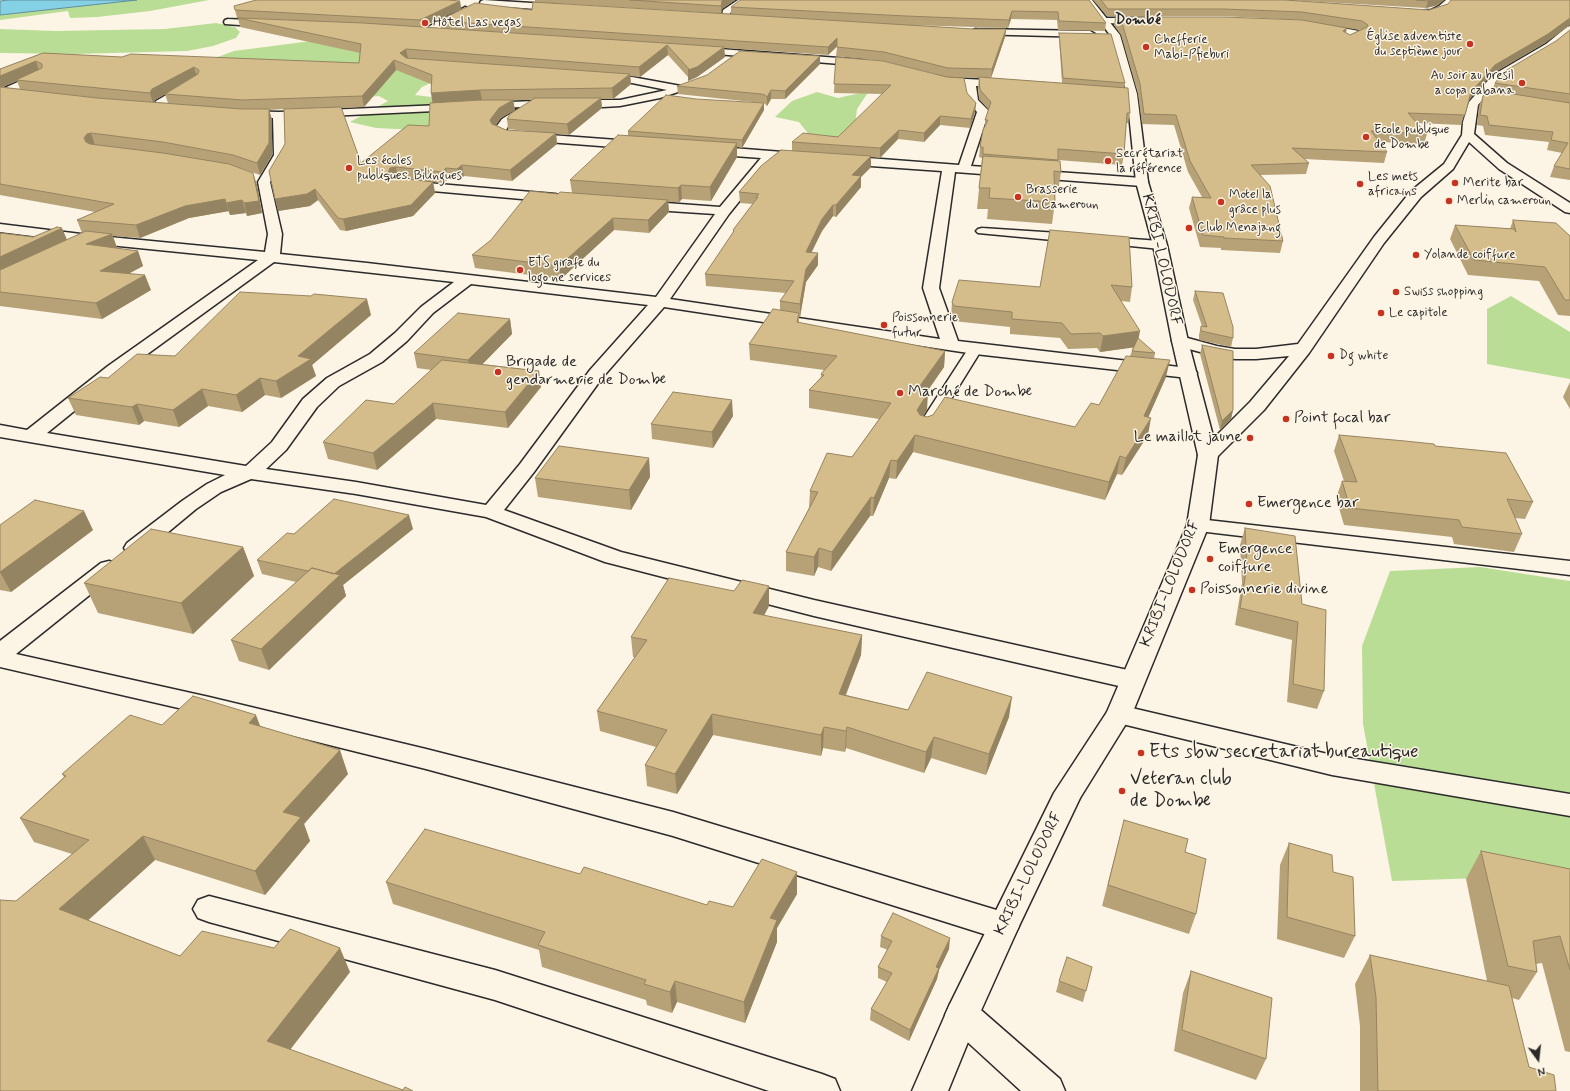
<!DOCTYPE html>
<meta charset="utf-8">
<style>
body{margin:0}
#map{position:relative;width:1570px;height:1091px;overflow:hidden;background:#fcf5e5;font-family:Mynerve,sans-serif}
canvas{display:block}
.north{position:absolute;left:1518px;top:1039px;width:40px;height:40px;-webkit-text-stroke:3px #fcf5e5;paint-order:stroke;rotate:165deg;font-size:11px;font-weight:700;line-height:16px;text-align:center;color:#2b2b2b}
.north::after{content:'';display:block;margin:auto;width:14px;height:18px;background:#2b2b2b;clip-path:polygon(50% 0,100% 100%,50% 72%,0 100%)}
</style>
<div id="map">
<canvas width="1570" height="1091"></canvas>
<div class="north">N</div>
</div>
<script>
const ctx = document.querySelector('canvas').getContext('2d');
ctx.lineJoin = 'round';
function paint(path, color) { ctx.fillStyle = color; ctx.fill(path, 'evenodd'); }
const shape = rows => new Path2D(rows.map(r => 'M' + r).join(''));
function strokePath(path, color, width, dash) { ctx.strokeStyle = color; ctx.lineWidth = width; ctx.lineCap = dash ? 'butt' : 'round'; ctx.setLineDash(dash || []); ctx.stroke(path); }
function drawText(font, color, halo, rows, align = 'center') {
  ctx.font = font + ' Mynerve,sans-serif'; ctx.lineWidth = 3; ctx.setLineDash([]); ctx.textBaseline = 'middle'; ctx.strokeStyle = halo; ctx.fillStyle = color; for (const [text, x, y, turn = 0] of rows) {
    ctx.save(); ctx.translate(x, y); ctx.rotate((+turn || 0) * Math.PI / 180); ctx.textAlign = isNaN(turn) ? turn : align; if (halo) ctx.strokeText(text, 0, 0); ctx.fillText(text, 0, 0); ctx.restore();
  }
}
paint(shape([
 [137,0,209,0,150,11,97,17,70,18,68,11,0,20,0,15],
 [216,23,235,27,240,32,236,38,213,46,187,51,75,54,0,53,0,29,56,31,165,29],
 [342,37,446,76,422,87,415,95,449,99,504,113,418,130,376,128,350,122,388,101,379,96,331,101,204,62,234,51],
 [869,91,857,109,855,126,835,139,814,141,799,122,775,117,792,101,817,92,838,98],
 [1511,296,1570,332,1570,379,1487,364,1487,309],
 [1480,567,1570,581,1570,875,1392,881,1363,724,1362,646,1390,571]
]), '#badd96');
const water = shape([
 [8,0,137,0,0,15,0,1,8,0]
]);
paint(water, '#84d0e4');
strokePath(water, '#608e9a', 1);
const lane = shape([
 [982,228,1074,234,1078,236,1080,238,1078,240,1074,242,978,233,976,231,978,229,982,228],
 [1105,237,1160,241,1164,242,1166,245,1164,248,1160,249,1101,243,1099,241,1101,239,1105,237],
 [975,345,980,346,982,349,933,428,931,431,925,433,919,431,917,428,970,346,975,345]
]);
const street = shape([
 [484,0,563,5,567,8,563,11,481,5,480,3,481,1,484,0],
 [738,0,747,0,730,13,729,19,723,19,722,17,723,10,738,0],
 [1446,0,1455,0,1445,10,1435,14,1418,16,1414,13,1415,11,1431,10,1439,6,1446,0],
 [465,7,468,8,469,10,468,12,425,35,419,35,417,33,465,7],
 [1105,18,1144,18,1148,21,1144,24,1102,23,1101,21,1102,19,1105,18],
 [228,19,268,21,272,24,268,27,225,24,224,22,225,20,228,19],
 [1316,23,1359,31,1364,34,1347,42,1342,39,1349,35,1313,28,1312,26,1313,24,1316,23],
 [1570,26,1570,34,1552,48,1501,79,1478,105,1474,134,1507,163,1570,203,1570,213,1565,212,1499,169,1469,142,1453,169,1421,197,1384,243,1309,353,1264,410,1215,459,1208,461,1201,459,1198,455,1201,451,1250,402,1289,356,1256,359,1235,359,1215,356,1174,345,1172,341,1174,337,1180,336,1217,346,1235,349,1256,349,1298,344,1374,237,1411,191,1444,164,1462,135,1463,122,1469,102,1493,75,1546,44,1567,27,1570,26],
 [976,29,1090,31,1095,34,1090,37,973,34,971,32,973,30,976,29],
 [694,47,865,60,870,63,865,66,691,52,689,50,691,48,694,47],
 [40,72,45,75,44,77,7,95,0,95,0,90,40,72],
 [601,75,632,77,681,86,686,89,685,91,678,92,660,98,620,106,603,107,567,105,566,103,571,100,620,100,667,90,632,83,597,80,596,78,601,75],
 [936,75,947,78,1007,81,1012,84,1007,87,976,86,978,100,989,111,971,166,1142,178,1147,179,1148,182,1147,185,1142,186,955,172,939,288,958,341,1188,368,1194,369,1197,373,1194,377,1188,378,975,354,664,307,602,378,534,472,504,510,621,552,814,600,1132,671,1141,674,1145,680,1141,686,1132,689,814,616,605,562,486,517,356,494,251,479,221,492,196,509,143,553,135,555,127,553,124,548,127,543,182,501,207,484,225,475,0,437,0,425,27,430,108,366,258,260,89,243,0,232,0,224,89,235,265,252,268,234,258,182,274,155,273,118,237,116,235,114,237,112,241,111,279,112,534,101,539,104,538,106,510,123,506,130,510,132,644,142,646,145,644,148,640,149,508,139,495,133,493,131,502,119,521,107,285,118,286,155,270,182,282,234,280,254,367,263,656,297,715,214,639,209,634,208,632,205,634,202,639,201,720,207,761,158,707,154,703,153,701,150,703,147,707,146,808,154,810,157,808,160,804,161,774,158,729,214,670,299,940,339,923,288,942,171,842,164,838,163,836,160,838,157,842,156,959,165,977,112,968,101,965,85,947,84,932,80,931,78,936,75],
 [274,262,454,282,421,307,395,333,370,354,327,378,303,399,272,442,246,466,47,433,120,374,274,262],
 [471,284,648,305,590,370,520,464,486,505,356,482,266,469,286,450,317,407,339,386,382,362,407,341,433,313,471,284],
 [192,80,197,83,196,85,165,105,162,110,154,110,153,108,156,101,192,80],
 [404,181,555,194,560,195,562,198,560,201,555,202,399,188,398,185,399,182,404,181],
 [1198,519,1570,561,1570,575,1190,530,1187,525,1190,520,1198,519],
 [109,561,117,563,120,568,117,573,16,654,209,697,426,749,673,812,1003,912,1014,916,1019,926,1014,936,1003,940,673,836,426,769,209,715,0,667,0,641,101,563,109,561],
 [1119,705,1332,755,1570,794,1570,816,1332,775,1110,721,1106,714,1110,707,1119,705],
 [209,896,495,970,822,1074,835,1079,840,1091,769,1091,495,1000,209,922,198,918,193,909,198,900,209,896],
 [962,999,974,1004,1060,1079,1065,1091,1021,1091,950,1026,945,1015,950,1004,962,999]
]);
const primary = shape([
 [1084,0,1092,0,1120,35,1137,94,1148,182,1167,245,1188,341,1218,455,1209,525,1132,714,1080,798,1019,926,979,1015,948,1091,912,1091,950,1004,1054,793,1107,712,1187,525,1198,455,1172,341,1153,245,1136,182,1127,94,1110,35,1084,0]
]);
strokePath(lane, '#2b2b2b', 3);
strokePath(street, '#2b2b2b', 3);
strokePath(primary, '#2b2b2b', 3);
paint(lane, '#fcf5e5');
paint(street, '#fcf5e5');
paint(primary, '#fcf5e5');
paint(shape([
 [535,0,735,0,722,9,721,13,731,14,731,7,1089,0,1106,23,1105,31,1058,30,1057,20,1011,19,1008,28,907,25,973,29,1006,29,1005,37,991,78,1062,83,1059,38,1059,33,1125,83,1124,88,1130,113,1128,123,1126,123,1124,154,1122,165,1058,160,1061,172,1058,192,1055,192,1055,202,1052,224,987,219,988,209,977,209,982,158,979,157,980,147,985,127,985,120,989,110,979,99,978,87,979,78,947,77,883,61,836,56,837,47,828,55,724,48,725,57,697,77,688,81,688,77,668,55,640,77,630,76,631,84,613,99,601,99,602,108,569,135,556,134,557,144,512,181,464,176,459,180,448,179,444,183,433,182,435,193,413,216,346,231,340,230,318,200,310,206,278,211,285,144,284,109,269,110,272,120,272,155,260,175,234,166,257,185,262,213,247,216,246,213,230,215,229,211,189,218,140,238,113,236,117,248,116,248,138,251,143,266,129,273,151,290,102,319,0,306,0,233,33,237,67,240,82,233,77,220,95,212,0,195,0,69,43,53,122,57,359,63,360,53,240,27,238,18,249,18,237,18,235,10,460,1,461,9,422,27,440,28,438,21,532,10,699,12,535,2],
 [396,70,431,84,432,103,429,126,361,163,341,108,364,107],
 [17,81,20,89,2,87],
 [165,94,168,103,154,102,155,100],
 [513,100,533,100,507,119,508,129,546,133,506,130,496,125,501,118,515,110],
 [1093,0,1285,0,1429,10,1570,0,1570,25,1545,43,1492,74,1469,100,1461,125,1417,123,1427,134,1424,144,1379,142,1387,152,1384,163,1304,159,1309,163,1306,174,1261,175,1283,241,1280,253,1221,250,1221,248,1200,247,1189,208,1192,197,1202,197,1188,172,1174,125,1142,124,1138,94,1121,35,1114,25,1115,17,1347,28,1345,33,1350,35,1360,30,1359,30,1300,20,1222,16,1107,16],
 [1286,0,1444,0,1438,5,1426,8],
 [1570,30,1570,180,1550,177,1554,166,1562,153,1547,150,1549,142,1485,135,1483,126,1477,125,1479,106,1483,96,1492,91,1495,83,1556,41],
 [836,57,967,93,976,103,975,112,970,128,940,125,924,142,898,139,880,158,871,157,871,167,861,177,861,187,836,217,833,216,822,231,811,252,818,265,806,282,800,317,799,317,799,323,945,351,944,367,927,392,927,410,923,416,927,417,1075,427,1099,405,1130,356,1132,351,1133,347,1100,352,1097,348,1068,349,1060,338,1010,334,1010,327,953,321,951,317,952,302,1040,287,1050,230,1132,287,1130,302,1121,301,1138,339,1155,353,1154,359,1166,377,1148,417,1148,435,1122,475,1117,474,1105,500,913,452,896,479,889,478,873,516,870,516,831,571,818,567,814,576,786,571,786,552,809,508,810,491,852,457,879,419,809,408,809,390,821,377,821,374,824,370,750,360,749,344,780,310,780,301,786,293,706,286,705,274,733,233,733,230,753,204,740,203,739,192,792,150,792,142,838,137,883,94,834,93],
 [820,64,785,99,771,99,767,106,764,103,764,110,742,148,737,147,737,157,711,201,682,199,679,202,668,202,669,212,649,233,614,230,561,279,475,268,472,255,558,194,572,193,570,180,628,136,628,131,762,103,678,94,677,86],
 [1513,220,1570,236,1570,316,1558,315,1539,281,1468,275,1450,239,1455,225,1510,229],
 [1195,291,1233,338,1231,347,1199,340,1199,335,1201,326,1202,326,1193,300],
 [371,315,312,365,316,376,281,398,265,395,242,412,208,406,179,427,144,421,139,425,76,415,68,398,108,378,175,356],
 [510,319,512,334,482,364,539,371,541,387,508,428,436,419,377,470,328,459,323,442,394,404,431,370,417,368,414,353],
 [1202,345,1233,410,1231,419,1220,430,1200,354],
 [1570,382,1570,409,1563,397],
 [733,416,713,448,652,439,651,424],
 [1339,435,1435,446,1533,502,1525,519,1515,518,1522,534,1514,552,1454,544,1452,537,1344,525,1336,498,1342,481,1344,481,1334,451],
 [649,458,650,477,631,510,538,497,535,478],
 [0,525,93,530,11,592,0,590],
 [1245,528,1302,604,1324,691,1317,709,1287,702,1292,640,1235,625,1242,583,1240,545],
 [413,529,343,585,346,596,269,670,239,661,231,640,296,582,262,574,257,560,294,534],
 [243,547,254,576,193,634,98,613,84,583],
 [769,606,764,616,862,635,861,655,846,695,908,710,1009,717,986,775,931,758,924,773,846,748,845,752,823,748,821,756,713,735,677,794,647,786,645,765,656,747,600,731,597,711,635,657,633,657,631,637],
 [162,725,261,726,348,774,304,824,310,841,265,895,155,860,88,920,180,956,350,972,290,1050,403,1090,0,1091,16,901,72,854,34,842,20,818,64,777,62,774],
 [1124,820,1185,852,1196,914,1189,934,1102,906],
 [1289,843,1333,872,1355,936,1344,958,1277,939,1280,865],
 [1481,851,1570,869,1570,1052,1565,1051,1542,963,1536,964,1537,972,1519,1000,1512,998,1529,1067,1556,1091,1360,1091,1360,1026,1355,984,1370,955,1487,981,1466,879],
 [797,872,797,894,777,928,777,942,745,1023,677,1002,672,1013,647,1005,646,1000,542,967,539,950,393,904,386,882,580,874,707,905,733,907],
 [881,936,949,949,939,970,937,979,909,1041,870,1020,871,1009,887,982,878,978,878,967,888,950,880,947],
 [1092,967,1083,1002,1056,992,1059,981],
 [1191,971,1266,1059,1256,1080,1174,1051,1183,993]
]), '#b7a278');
paint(shape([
 [723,0,735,0,722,9,721,13,721,6,722,1],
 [1431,0,1444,0,1438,5,1426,8,1428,1],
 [460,1,461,9,422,27,420,20],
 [1012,11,1011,19,1008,28,1009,20],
 [1570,18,1570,25,1545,43,1492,74,1468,101,1471,92,1495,65],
 [1347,28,1345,36,1343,31],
 [1006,29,1005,37,991,78,992,69],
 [837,38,837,46,828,55,828,47],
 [667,45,668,55,640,77,639,67],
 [724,47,725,57,697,77,688,81,688,70],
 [406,49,408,58,402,62,400,53],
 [820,56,820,64,785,99,785,91],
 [394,60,396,70,364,107,362,96],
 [36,61,39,71,16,80,17,81,0,88,0,76],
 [194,67,197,77,155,100,153,103,150,93,152,89],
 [630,74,631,84,613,99,612,88],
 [480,90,482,100,433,104,431,93],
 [771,90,771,99,767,106,767,97],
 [601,98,602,108,569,135,567,124],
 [513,100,515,110,501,118,492,130,490,120,499,108],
 [764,103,764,110,742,148,742,140],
 [976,103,975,112,970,128,971,119],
 [269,109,272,120,272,155,260,175,257,163],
 [940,116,940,125,924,142,924,133],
 [899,130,898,139,880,158,880,148],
 [91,133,95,145,88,149,84,138,87,134],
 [556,133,557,144,512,181,510,170],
 [737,143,737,157,711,201,710,187],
 [871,156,871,167,861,177,861,187,836,217,836,205,852,175],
 [462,165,464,176,459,180,457,169],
 [396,167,398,179,391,184,388,173,390,168],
 [446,168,448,179,444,183,442,172],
 [253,173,257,185,262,213,247,216,244,203],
 [433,182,435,193,413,216,346,231,343,219],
 [681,185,682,199,679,202,678,188],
 [315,189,318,200,310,206,278,211,275,199],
 [225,199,229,211,189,218,140,238,136,225,185,206],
 [242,200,246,213,230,215,226,203],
 [668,200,669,212,649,233,648,220],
 [833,205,833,216,822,231,806,264,806,252,822,219],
 [613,218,614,230,561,279,559,266],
 [62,228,68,242,0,275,0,257],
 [112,234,117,248,92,258,86,244],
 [138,251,143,266,106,286,100,271],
 [818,253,818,265,806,282,800,317,800,304,806,269],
 [145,275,151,290,102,319,96,303],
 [367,299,371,315,312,365,316,376,281,398,276,381,298,356],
 [510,319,512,334,471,376,468,360],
 [1140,331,1137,347,1100,352,1103,336],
 [945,351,944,367,916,407,917,390],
 [1170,360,1166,377,1141,434,1144,416],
 [539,371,541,387,508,428,505,412],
 [260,378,265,395,242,412,236,395],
 [202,389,208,406,179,427,173,410],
 [928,393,927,410,916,427,917,410],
 [732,400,733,416,713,448,712,432],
 [433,403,436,419,377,470,373,453],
 [137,404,144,421,139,425,132,407],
 [1233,410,1231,419,1220,430,1222,421],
 [1151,418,1148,435,1122,475,1126,458],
 [915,435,913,452,896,479,897,461],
 [1120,456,1117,474,1105,500,1109,482],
 [649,458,650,477,631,510,629,490],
 [891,460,889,478,873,516,874,498],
 [871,497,870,516,831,571,832,552],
 [84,511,93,530,11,592,0,572],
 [409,515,413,529,343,585,346,596,269,670,261,649,331,576],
 [243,547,254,576,193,634,181,603],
 [819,548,818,567,814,576,814,557],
 [769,586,769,606,753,634,753,613],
 [862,635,861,655,838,714,839,694],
 [1012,697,1009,717,986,775,989,754],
 [712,714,713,735,677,794,675,774],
 [256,715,265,739,249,723],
 [824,727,823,748,821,756,821,735],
 [847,727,846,748,845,752,846,731],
 [934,737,931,758,924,773,926,752],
 [340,750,348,774,304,824,310,841,265,895,255,871,283,812],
 [143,836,155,860,74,933,59,909],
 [797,872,797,894,777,928,777,942,745,1023,744,1002,770,918],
 [950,938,949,949,939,970,937,979,909,1041,910,1030,936,967],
 [340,948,350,972,278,1065,267,1041],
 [675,981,677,1002,672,1013,670,992]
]), '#958461');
const building = shape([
 [256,0,447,0,460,1,420,20,235,10,234,6,256,0],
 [630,0,723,0,722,1,721,6,630,0],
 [740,0,1089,0,1106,23,1059,21,1058,12,1012,11,1009,20,906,16,731,7,740,0],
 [1101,0,1285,0,1429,10,1448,4,1451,0,1570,0,1570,18,1548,34,1495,65,1471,92,1465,115,1408,113,1427,134,1371,131,1387,152,1292,148,1309,163,1251,165,1270,186,1283,241,1224,238,1224,237,1203,235,1192,197,1211,198,1190,161,1176,115,1144,114,1140,84,1123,26,1115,17,1224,17,1302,20,1347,28,1343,31,1350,35,1367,27,1368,25,1362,21,1302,12,1224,9,1108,9,1101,0],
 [1416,0,1431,0,1428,1,1416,0],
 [533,2,973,29,1006,29,992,69,948,68,884,52,837,47,837,38,828,47,438,21,475,3,532,10,533,2],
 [238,18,363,23,724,47,697,67,688,70,689,69,667,45,639,67,406,49,400,53,406,58,630,74,612,88,480,90,431,93,432,75,394,60,362,96,242,100,165,94,198,74,199,70,194,67,152,89,150,93,16,80,42,68,42,64,36,61,0,76,0,69,43,53,122,57,131,54,359,63,361,44,238,18],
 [1570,30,1570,94,1495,83,1505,71,1556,41,1570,30],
 [1059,33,1111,34,1125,83,1063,78,1059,33],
 [740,51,820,56,785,91,771,90,767,97,765,95,761,94,677,86,707,75,740,51],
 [836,57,883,61,947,77,964,78,967,93,976,103,971,119,940,116,924,133,899,130,880,148,792,142,803,133,838,137,891,85,834,84,836,57],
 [979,77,1128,88,1130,113,1127,113,1124,154,1058,149,1058,160,983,154,983,147,980,147,983,130,988,120,985,120,991,102,980,90,979,77],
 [0,87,97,98,242,109,269,109,269,143,257,163,233,155,163,142,91,133,87,134,84,138,86,142,90,144,163,153,229,164,253,173,259,201,244,203,242,200,226,203,225,199,185,206,136,225,77,220,114,204,0,184,0,87],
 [1488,90,1570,103,1570,169,1554,166,1568,143,1551,140,1553,132,1489,125,1487,116,1480,115,1483,96,1488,90],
 [666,95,696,99,764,103,742,140,628,131,666,95],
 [535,98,601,98,567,124,507,119,510,114,535,98],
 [481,100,513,100,499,108,490,120,492,124,506,130,556,133,510,170,462,165,457,169,446,168,442,172,396,167,390,168,388,173,390,177,433,182,411,205,343,219,338,218,315,189,307,194,275,199,269,171,285,144,284,109,341,107,361,163,408,125,429,126,430,103,481,100],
 [618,135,737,143,710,187,681,185,678,188,570,180,618,135],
 [781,150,871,156,852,175,861,176,836,205,833,205,822,219,806,252,818,253,806,269,800,304,780,301,794,281,705,274,734,231,733,230,758,197,756,197,759,194,739,192,761,166,781,150],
 [983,156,1060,161,1061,172,1054,171,1055,202,989,198,990,188,979,188,983,156],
 [530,191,558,194,560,192,668,200,648,220,613,218,559,266,472,255,491,240,530,191],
 [1513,220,1556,223,1570,236,1570,300,1565,300,1545,267,1474,260,1455,225,1514,229,1516,232,1513,220],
 [57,227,62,228,0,257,0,233,33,237,57,227],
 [1050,230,1129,237,1132,287,1111,285,1140,331,1103,336,1100,333,1071,334,1062,323,1012,319,1012,312,954,306,952,302,959,280,1040,287,1050,230],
 [86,231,112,234,86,244,138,251,100,271,145,275,96,303,0,292,0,270,86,231],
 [1195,291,1223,293,1233,327,1233,338,1201,331,1201,326,1207,327,1195,291],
 [240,292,311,296,314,294,367,299,298,356,311,359,276,381,260,378,236,395,202,389,173,410,137,404,132,407,68,398,100,377,108,378,137,354,175,356,240,292],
 [773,309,799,313,797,322,945,351,917,390,928,393,917,410,920,415,927,417,933,415,945,397,1075,427,1091,403,1099,405,1126,356,1170,360,1144,416,1151,418,1126,458,1120,456,1109,482,915,435,897,461,891,460,874,498,871,497,832,552,819,548,814,557,786,552,818,492,810,491,827,453,852,457,891,403,809,390,824,375,821,374,837,356,749,344,773,309],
 [458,313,510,319,468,360,414,353,458,313],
 [1138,338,1155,353,1132,351,1138,338],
 [1202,345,1233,351,1233,410,1222,421,1202,345],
 [442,360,539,371,505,412,433,403,373,453,323,442,366,400,394,404,442,360],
 [673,392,732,400,712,432,651,424,673,392],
 [1339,435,1405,441,1434,444,1435,446,1506,453,1533,502,1507,499,1522,534,1462,527,1459,520,1350,508,1342,481,1357,482,1339,435],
 [559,446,649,458,629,490,535,478,559,446],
 [334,499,409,515,334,574,312,568,308,571,257,560,287,533,294,534,334,499],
 [35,500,84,511,0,572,0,525,35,500],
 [1245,528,1295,536,1302,604,1326,610,1324,691,1293,684,1298,622,1240,608,1247,566,1245,528],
 [151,529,243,547,181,603,84,583,151,529],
 [312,568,340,575,261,649,231,640,312,568],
 [669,578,734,591,742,580,769,586,753,613,862,635,839,694,908,710,927,672,1012,697,989,754,934,737,926,752,847,727,846,731,824,727,821,735,712,714,675,774,645,765,667,730,597,711,647,640,631,637,669,578],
 [193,696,256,715,249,723,340,750,283,812,301,817,255,871,143,836,59,909,180,956,202,931,274,948,290,929,340,948,267,1041,403,1090,405,1087,413,1091,0,1091,0,900,16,901,89,840,20,818,66,776,62,774,130,715,162,725,193,696],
 [1124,820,1188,839,1185,852,1206,859,1196,914,1108,885,1124,820],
 [425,829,580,874,584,867,707,905,709,901,733,907,762,859,797,872,770,918,777,920,744,1002,675,981,670,992,644,984,646,980,538,945,545,932,386,882,425,829],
 [1289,843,1332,855,1333,872,1353,877,1355,936,1287,917,1289,843],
 [1481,851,1570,869,1570,970,1560,936,1533,941,1537,972,1508,966,1481,851],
 [893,913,950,938,936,967,939,968,910,1030,871,1009,892,973,878,967,892,941,881,936,893,913],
 [1370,955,1509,986,1529,1067,1554,1075,1556,1091,1378,1091,1376,997,1370,955],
 [1067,957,1092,967,1086,991,1059,981,1067,957],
 [1191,971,1272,998,1266,1059,1182,1030,1191,971]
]);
paint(building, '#d5bc8b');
strokePath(building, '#958461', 1);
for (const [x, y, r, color] of [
 [425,23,4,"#c8321e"],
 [1470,44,4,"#c8321e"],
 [1146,47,4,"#c8321e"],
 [1522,83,4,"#c8321e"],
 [1366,137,4,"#c8321e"],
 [1108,161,4,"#c8321e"],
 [349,168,4,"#c8321e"],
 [1455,183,4,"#c8321e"],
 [1360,184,4,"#c8321e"],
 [1018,197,4,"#c8321e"],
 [1449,201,4,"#c8321e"],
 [1221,202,4,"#c8321e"],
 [1189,228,4,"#c8321e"],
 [1416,255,4,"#c8321e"],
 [520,270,4,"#c8321e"],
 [1396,292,4,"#c8321e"],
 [1381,313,4,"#c8321e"],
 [884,325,4,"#c8321e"],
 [1331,356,4,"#c8321e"],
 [498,372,4,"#c8321e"],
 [900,393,4,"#c8321e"],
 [1286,419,4,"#c8321e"],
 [1250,438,4,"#c8321e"],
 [1249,504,4,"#c8321e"],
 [1210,559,4,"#c8321e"],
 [1192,590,4,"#c8321e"],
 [1141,753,4,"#c8321e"],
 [1122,791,4,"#c8321e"]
]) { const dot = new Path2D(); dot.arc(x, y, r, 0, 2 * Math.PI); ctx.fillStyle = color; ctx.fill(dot); strokePath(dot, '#fcf5e5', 1.5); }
drawText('13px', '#2b2b2b', '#fcf5e5', [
 ["Hôtel Las vegas",433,23],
 ["Église adventiste",1462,37,"right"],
 ["du septième jour",1462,52,"right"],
 ["Chefferie",1154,40],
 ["Mabi-Pfieburi",1154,55],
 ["Au soir au bresil",1514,76,"right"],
 ["a copa cabana",1514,91,"right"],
 ["Ecole publique",1374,130],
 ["de Dombe",1374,145],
 ["Secrétariat",1116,154],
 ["la référence",1116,169],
 ["Les écoles",357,161],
 ["publiques. Bilingues",357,176],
 ["Les mets",1368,177],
 ["africains",1368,192],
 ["Merite bar",1463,183],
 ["Brasserie",1026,190],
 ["du Cameroun",1026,205],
 ["Motel la",1229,195],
 ["grâce plus",1229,210],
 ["Merlin cameroun",1457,201],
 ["Club Menajang",1197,228],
 ["Yolande coiffure",1424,255],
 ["ETS girafe du",528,263],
 ["logo ne services",528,278],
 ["Swiss shopping",1404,292],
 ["Le capitole",1389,313],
 ["Poissonnerie",892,318],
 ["futur",892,333],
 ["Dg white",1339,356]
], 'left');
drawText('bold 15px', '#2b2b2b', '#fcf5e5', [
 ["Dombé",1138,21]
]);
drawText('16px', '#2b2b2b', '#fcf5e5', [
 ["KRIBI-LOLODORF",1161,260,77],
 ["KRIBI-LOLODORF",1171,584,-68],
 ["KRIBI-LOLODORF",1029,874,-64]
]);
drawText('16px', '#2b2b2b', '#fcf5e5', [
 ["Brigade de",506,363],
 ["gendarmerie de Dombe",506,381],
 ["Marché de Dombe",908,393],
 ["Point focal bar",1294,419],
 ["Le maillot jaune",1242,438,"right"],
 ["Emergence bar",1257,504],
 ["Emergence",1218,550],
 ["coiffure",1218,568],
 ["Poissonnerie divine",1200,590]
], 'left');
drawText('19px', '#2b2b2b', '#fcf5e5', [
 ["Ets sbw secretariat bureautique",1149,753],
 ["Veteran club",1130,780],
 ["de Dombe",1130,802]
], 'left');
</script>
